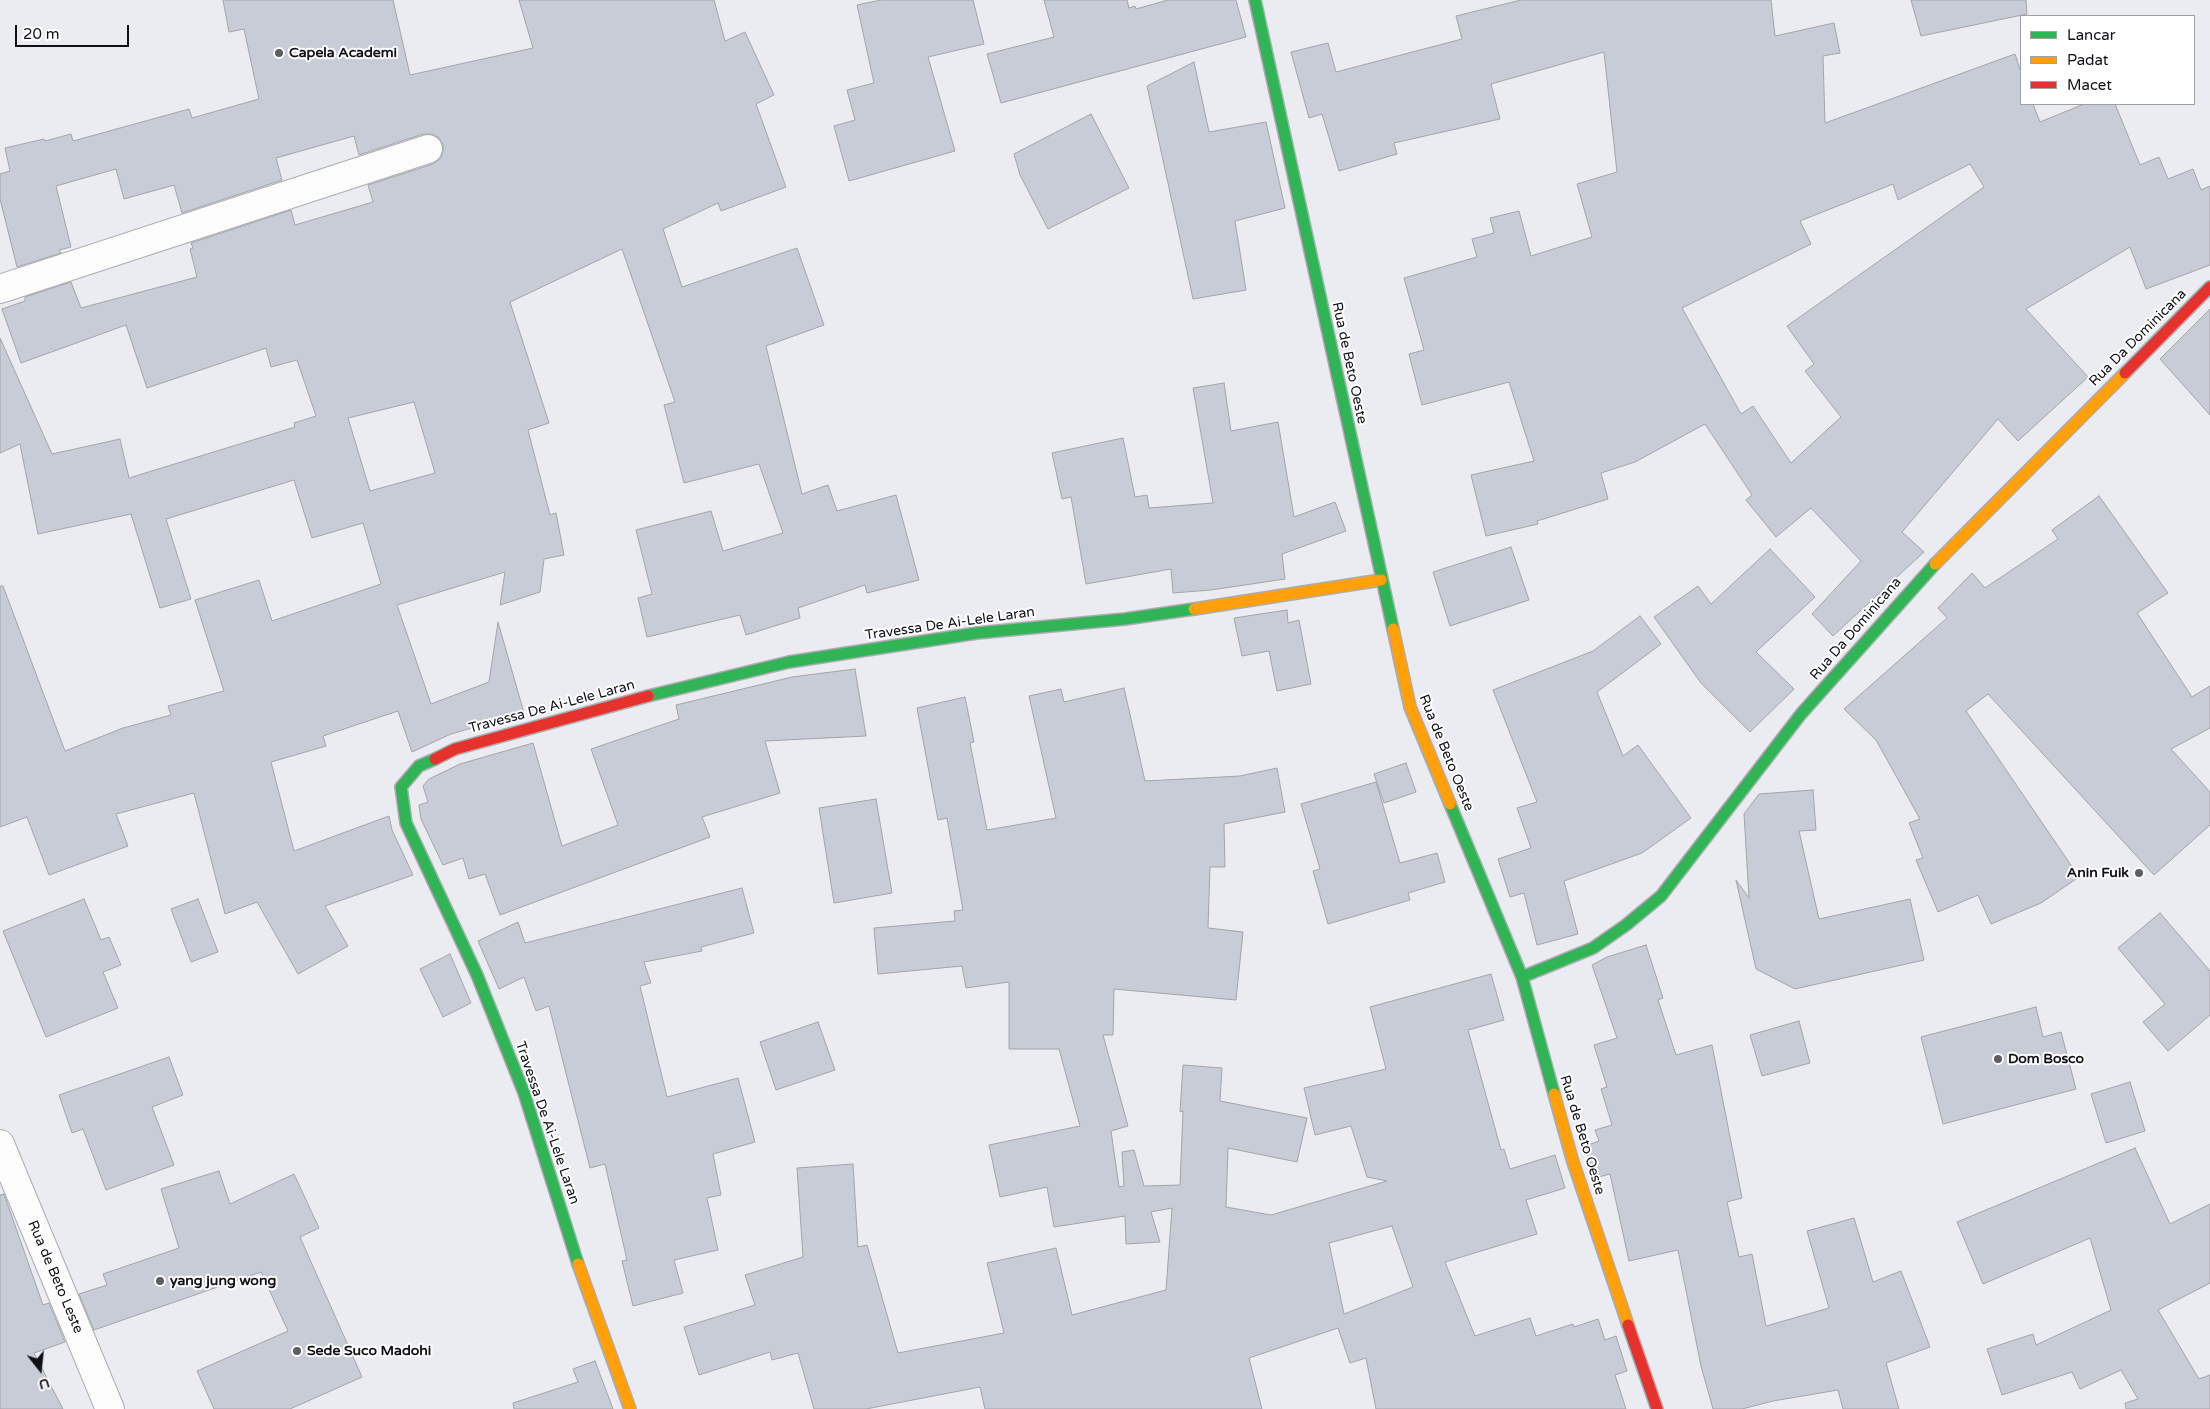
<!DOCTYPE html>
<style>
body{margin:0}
#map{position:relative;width:2210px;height:1409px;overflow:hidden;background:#eaecf2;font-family:"Varela Round",sans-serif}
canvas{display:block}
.legend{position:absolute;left:2020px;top:15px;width:175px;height:90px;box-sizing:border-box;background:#fff;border:1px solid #9fa0a1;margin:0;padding:6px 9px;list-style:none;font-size:15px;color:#0f1115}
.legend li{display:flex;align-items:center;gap:10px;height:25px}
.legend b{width:25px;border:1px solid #9fa0a1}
.north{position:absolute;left:15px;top:1344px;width:50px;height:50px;-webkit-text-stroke:4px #fff;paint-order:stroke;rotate:164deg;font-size:14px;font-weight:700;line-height:20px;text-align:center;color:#0f1115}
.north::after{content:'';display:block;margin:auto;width:18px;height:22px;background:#0f1115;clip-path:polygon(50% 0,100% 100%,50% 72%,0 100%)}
.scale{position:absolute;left:15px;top:25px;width:114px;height:22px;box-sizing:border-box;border:2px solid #0f1115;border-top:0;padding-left:6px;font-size:15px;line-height:18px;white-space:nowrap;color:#0f1115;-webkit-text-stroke:4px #fff;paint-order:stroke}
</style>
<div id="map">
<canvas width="2210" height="1409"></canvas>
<ul class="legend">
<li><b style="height:6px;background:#30b455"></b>Lancar</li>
<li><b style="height:6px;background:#ff9f0a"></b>Padat</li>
<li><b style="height:6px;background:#e5322d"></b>Macet</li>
</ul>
<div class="north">U</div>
<div class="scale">20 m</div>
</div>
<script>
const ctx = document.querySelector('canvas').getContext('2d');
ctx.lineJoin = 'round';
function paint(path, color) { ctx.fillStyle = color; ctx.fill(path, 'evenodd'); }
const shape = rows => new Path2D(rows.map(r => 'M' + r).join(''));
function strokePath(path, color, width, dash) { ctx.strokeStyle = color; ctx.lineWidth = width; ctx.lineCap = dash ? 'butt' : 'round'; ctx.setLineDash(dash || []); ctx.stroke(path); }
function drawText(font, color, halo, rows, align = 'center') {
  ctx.font = font + ' "Varela Round",sans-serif'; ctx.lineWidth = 4; ctx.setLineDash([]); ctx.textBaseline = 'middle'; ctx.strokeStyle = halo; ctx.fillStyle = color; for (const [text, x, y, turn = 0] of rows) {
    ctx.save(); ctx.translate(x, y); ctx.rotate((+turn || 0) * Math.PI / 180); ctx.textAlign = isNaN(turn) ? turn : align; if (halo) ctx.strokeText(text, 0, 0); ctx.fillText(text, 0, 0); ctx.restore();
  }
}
const building = shape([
 [223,0,393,0,410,75,533,48,519,0,714,0,725,41,745,32,774,95,756,104,786,187,721,211,718,203,663,229,682,287,797,248,824,325,766,346,802,494,828,485,837,511,896,495,919,580,867,593,865,585,798,608,800,618,746,635,740,615,647,637,638,598,652,594,636,530,711,511,723,551,783,533,759,464,684,483,664,405,675,402,622,249,510,302,549,423,528,430,550,515,556,513,564,555,544,559,540,592,500,605,505,572,397,605,431,704,489,682,498,622,524,713,451,734,412,752,398,711,323,736,326,746,271,762,294,851,389,816,392,830,413,875,325,906,348,946,298,974,257,902,225,914,194,793,116,814,128,846,49,875,27,817,0,827,0,586,3,586,65,751,123,728,171,715,168,706,224,691,195,600,259,580,272,621,381,584,363,523,312,538,294,480,166,519,191,599,160,608,131,514,38,534,20,444,0,453,0,338,52,454,120,439,129,478,295,427,294,423,316,416,297,360,271,367,266,348,147,388,126,325,21,363,2,309,25,301,25,297,71,282,81,308,197,277,190,249,193,248,191,243,291,210,295,225,373,202,368,185,433,164,440,159,443,152,443,144,438,137,432,134,423,134,359,155,354,136,276,158,282,180,182,213,174,185,124,199,116,169,56,186,71,247,59,250,61,253,17,267,0,199,0,174,10,171,5,148,44,139,45,141,71,134,73,141,189,109,192,118,259,99,244,29,229,32,223,0],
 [414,402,435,473,370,491,348,418,414,402],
 [881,0,973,0,984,44,928,57,955,151,849,181,834,126,855,120,847,90,874,83,857,5,881,0],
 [1044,0,1127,0,1129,8,1135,6,1136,9,1168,0,1236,0,1246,37,1001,103,987,54,1054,37,1044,0],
 [1521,0,1771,0,1775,36,1834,23,1840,53,1823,56,1825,123,2015,54,2021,72,2021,104,2033,104,2040,122,2084,104,2115,104,2140,165,2159,157,2168,179,2193,169,2201,190,2210,186,2210,265,2146,289,2130,247,2026,309,2088,377,2018,441,1998,419,1902,532,1924,552,1833,636,1812,614,1861,561,1811,508,1776,537,1746,500,1752,495,1705,424,1635,462,1601,473,1608,499,1537,521,1538,524,1486,536,1471,475,1534,461,1509,382,1422,405,1409,354,1424,350,1404,278,1477,257,1472,239,1494,233,1490,218,1519,211,1531,256,1592,237,1577,184,1617,172,1604,52,1491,84,1500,119,1394,143,1397,154,1339,171,1322,114,1309,118,1291,52,1328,43,1336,72,1462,39,1456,16,1521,0],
 [1970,164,1984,187,1787,326,1814,364,1805,371,1841,417,1791,463,1753,406,1741,414,1682,308,1811,244,1800,221,1893,184,1898,200,1970,164],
 [1911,0,2026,0,2027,14,1921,36,1911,0],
 [1194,62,1209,132,1266,122,1285,208,1235,221,1246,290,1193,299,1147,86,1194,62],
 [1091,114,1129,188,1048,229,1020,175,1014,154,1091,114],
 [2210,309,2210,415,2160,359,2210,309],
 [1224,383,1231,431,1278,422,1294,517,1335,502,1346,531,1282,554,1285,579,1211,590,1173,593,1171,569,1086,584,1071,497,1062,499,1052,453,1123,438,1135,497,1147,495,1149,508,1213,503,1193,388,1224,383],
 [2099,496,2168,593,2137,613,2192,697,2210,686,2210,728,2171,749,2210,792,2210,825,2154,875,1988,694,1966,711,2079,877,2041,903,1991,924,1978,895,1938,912,1916,860,1923,858,1909,823,1920,819,1876,740,1844,709,1947,618,1938,608,1972,573,1985,588,2058,539,2052,530,2099,496],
 [1511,547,1529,600,1450,626,1433,572,1511,547],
 [1770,549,1815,597,1756,652,1794,689,1750,732,1701,683,1654,617,1698,586,1711,604,1770,549],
 [1287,610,1288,623,1299,620,1311,684,1277,691,1269,651,1242,656,1234,618,1287,610],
 [1640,616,1661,644,1597,692,1623,756,1638,745,1691,818,1642,853,1564,881,1578,934,1537,945,1524,893,1510,897,1498,859,1531,848,1517,808,1537,802,1493,690,1593,651,1640,616],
 [855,669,866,736,765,741,780,793,702,817,710,837,500,915,485,874,469,879,463,858,443,865,421,819,419,805,428,802,423,786,429,779,460,764,533,743,562,846,618,825,591,749,679,719,676,705,792,677,855,669],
 [1124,688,1145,781,1240,776,1277,768,1285,812,1224,824,1225,867,1210,867,1208,928,1243,932,1236,1000,1114,989,1113,1035,1103,1035,1128,1126,1111,1131,1119,1187,1124,1186,1122,1152,1134,1150,1144,1186,1180,1185,1183,1111,1180,1112,1183,1065,1222,1068,1220,1101,1307,1118,1297,1162,1228,1148,1226,1207,1271,1215,1387,1181,1367,1177,1351,1126,1315,1135,1304,1088,1386,1069,1370,1007,1491,974,1504,1020,1468,1030,1501,1150,1504,1149,1510,1169,1555,1155,1565,1188,1526,1200,1537,1234,1445,1262,1475,1336,1530,1318,1536,1336,1573,1324,1574,1327,1598,1319,1605,1340,1616,1336,1627,1371,1615,1375,1626,1409,1376,1409,1366,1358,1350,1363,1338,1328,1249,1358,1262,1409,985,1409,980,1387,866,1409,814,1409,798,1353,772,1360,770,1352,699,1375,684,1327,755,1305,745,1275,803,1257,797,1168,853,1164,858,1247,867,1245,898,1353,1004,1333,987,1263,1056,1248,1072,1315,1166,1290,1172,1208,1151,1212,1160,1242,1126,1244,1125,1216,1054,1227,1047,1187,1000,1197,989,1145,1080,1126,1059,1049,1009,1049,1009,982,966,988,962,966,878,974,874,928,955,921,954,911,963,910,947,818,938,820,917,708,965,697,974,742,970,743,987,830,1056,818,1029,696,1061,689,1064,702,1124,688],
 [1392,1226,1413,1287,1344,1314,1329,1243,1392,1226],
 [1406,763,1416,792,1384,803,1374,774,1406,763],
 [1376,782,1400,863,1437,853,1445,882,1408,893,1410,900,1328,924,1313,871,1320,869,1301,804,1376,782],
 [1813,790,1816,830,1799,831,1819,919,1910,899,1924,960,1795,989,1756,969,1736,880,1749,898,1744,814,1759,794,1813,790],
 [876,799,892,893,834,903,819,808,876,799],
 [742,888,754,933,701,947,702,951,644,962,651,983,640,986,667,1097,738,1078,755,1142,713,1154,721,1195,707,1198,718,1250,674,1260,683,1293,633,1306,622,1261,627,1260,605,1164,590,1168,549,1006,536,1011,524,977,499,989,478,941,518,922,525,943,742,888],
 [84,899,101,940,109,937,121,965,103,972,118,1008,46,1037,3,931,84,899],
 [198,899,218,952,191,962,171,909,198,899],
 [2160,913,2210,971,2210,1015,2168,1051,2143,1022,2165,1004,2118,948,2160,913],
 [1646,945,1663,998,1658,1000,1676,1055,1712,1045,1742,1198,1727,1202,1739,1257,1752,1254,1766,1326,1829,1308,1807,1231,1854,1218,1873,1282,1901,1271,1930,1347,1886,1363,1899,1409,1843,1409,1838,1390,1773,1401,1742,1409,1713,1409,1701,1366,1678,1250,1629,1261,1610,1174,1595,1178,1585,1146,1599,1141,1595,1130,1612,1125,1601,1089,1607,1087,1594,1045,1617,1038,1592,965,1607,957,1646,945],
 [450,954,471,1003,443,1017,420,969,450,954],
 [2036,1007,2043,1037,2061,1032,2076,1089,1943,1124,1921,1037,2036,1007],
 [1799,1021,1810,1063,1762,1076,1750,1035,1799,1021],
 [818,1022,835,1070,776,1090,760,1042,818,1022],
 [169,1057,183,1095,152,1107,174,1165,106,1190,83,1129,72,1133,59,1095,169,1057],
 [2130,1082,2145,1131,2106,1143,2091,1094,2130,1082],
 [2135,1148,2170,1224,2210,1204,2210,1283,2158,1310,2199,1379,2210,1375,2210,1409,2126,1409,2125,1403,2138,1399,2121,1370,2080,1389,2072,1372,2002,1395,1987,1349,2033,1334,2036,1345,2111,1310,2090,1238,1983,1284,1957,1222,2135,1148],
 [219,1171,230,1204,294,1174,319,1228,300,1237,362,1377,290,1409,214,1409,197,1371,288,1331,261,1272,94,1330,79,1294,107,1285,103,1274,179,1248,161,1189,219,1171],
 [4,1194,43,1305,49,1303,65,1342,34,1353,63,1409,0,1409,0,1195,4,1194],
 [595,1361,613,1409,514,1409,513,1403,578,1382,573,1369,595,1361]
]);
paint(building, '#c7ccd7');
strokePath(building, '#a2a4a8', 1);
const street = shape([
 [0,289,428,149],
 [0,1144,110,1409]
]);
const fast = shape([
 [1255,0,1393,629],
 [648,696,789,662,977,633,1125,619,1194,609],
 [435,759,419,766,401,787,406,823,477,975,524,1093,578,1264],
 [1450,804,1522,977,1554,1094],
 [1522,977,1593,948,1626,925,1661,896,1801,714,1935,564]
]);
const slow = shape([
 [1935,564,2125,373],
 [1194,609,1381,580],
 [1393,629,1410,707,1450,804],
 [1554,1094,1572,1159,1628,1325],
 [578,1264,630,1409]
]);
const jam = shape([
 [2125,373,2210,287],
 [435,759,455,749,648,696],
 [1628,1325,1657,1409]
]);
strokePath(street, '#abacb1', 30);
strokePath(fast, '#abacb1', 14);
strokePath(slow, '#abacb1', 14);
strokePath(jam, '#abacb1', 14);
strokePath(street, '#fcfcfd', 28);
strokePath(fast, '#30b455', 11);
strokePath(slow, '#ff9f0a', 11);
strokePath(jam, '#e5322d', 11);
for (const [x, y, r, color] of [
 [279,53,5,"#5c5e62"],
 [2139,873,5,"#5c5e62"],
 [1998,1059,5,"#5c5e62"],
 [160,1281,5,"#5c5e62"],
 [297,1351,5,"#5c5e62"]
]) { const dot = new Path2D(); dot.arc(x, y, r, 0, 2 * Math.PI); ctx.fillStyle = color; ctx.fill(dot); strokePath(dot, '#fff', 2); }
drawText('bold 14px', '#0f1115', '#fff', [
 ["Capela Academi",289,53],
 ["Anin Fuik",2129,873,"right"],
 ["Dom Bosco",2008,1059],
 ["yang jung wong",170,1281],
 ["Sede Suco Madohi",307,1351]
], 'left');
drawText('14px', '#0f1115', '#fff', [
 ["Rua Da Dominicana",2138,338,-45],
 ["Rua de Beto Oeste",1349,363,78],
 ["Travessa De Ai-Lele Laran",950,624,-8],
 ["Rua Da Dominicana",1856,629,-49],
 ["Travessa De Ai-Lele Laran",552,707,-15],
 ["Rua de Beto Oeste",1446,753,68],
 ["Travessa De Ai-Lele Laran",547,1123,71],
 ["Rua de Beto Oeste",1582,1135,73],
 ["Rua de Beto Leste",55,1277,67]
]);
</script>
